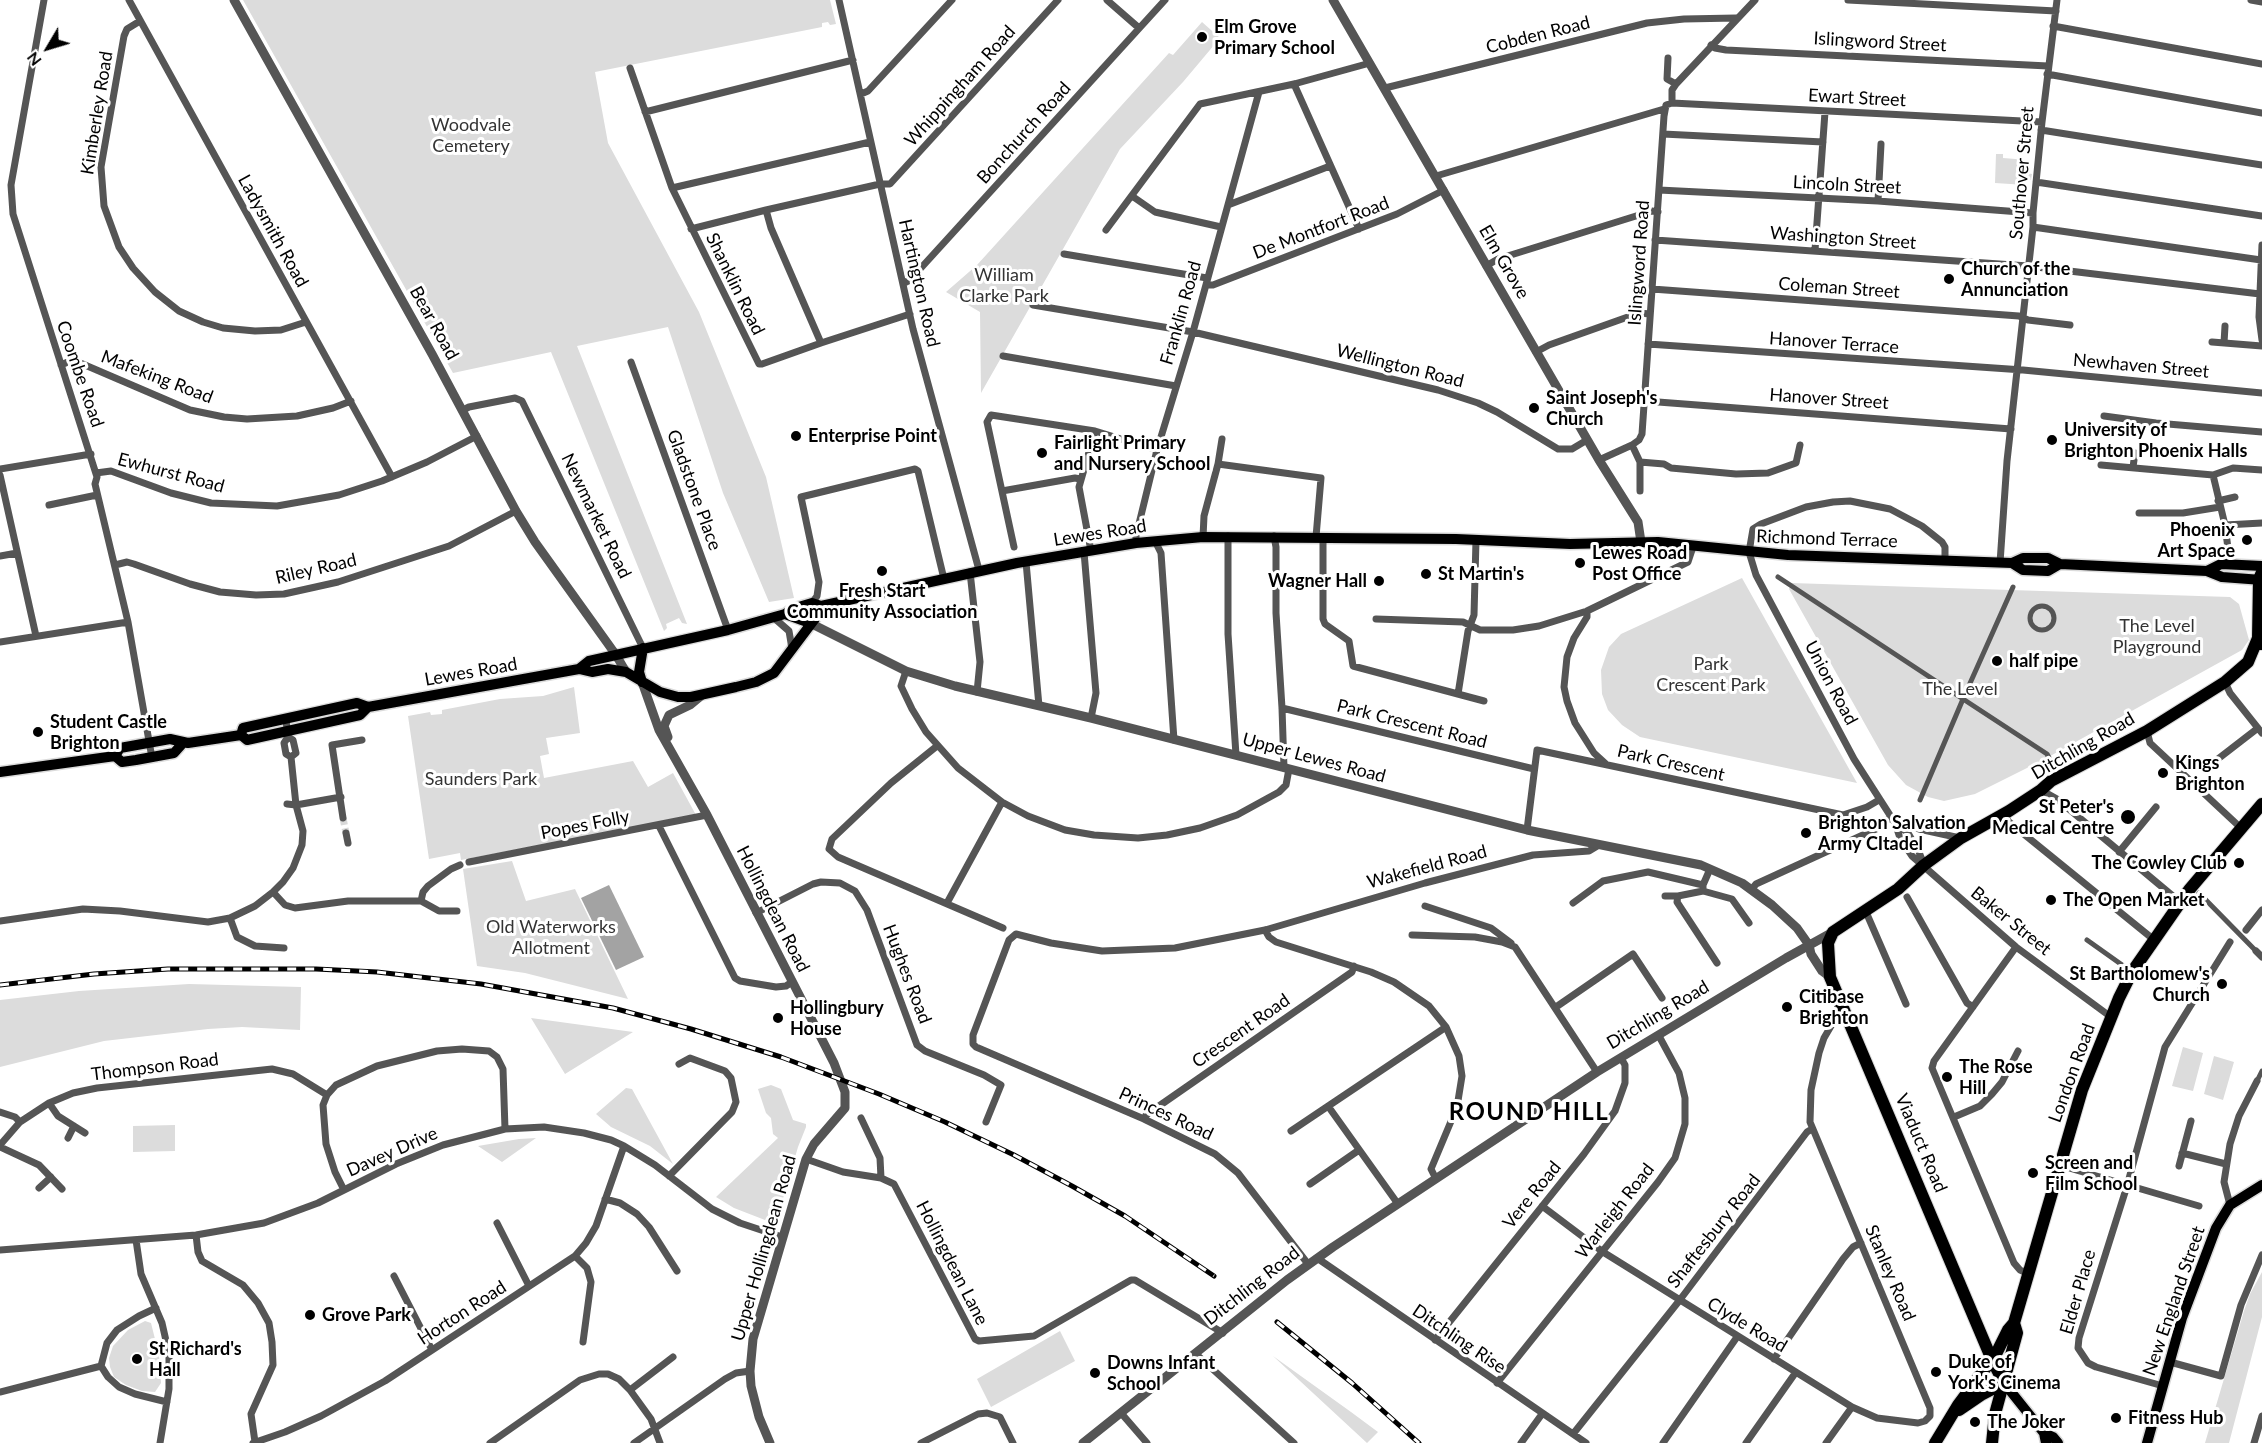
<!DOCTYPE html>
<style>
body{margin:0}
#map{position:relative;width:2262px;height:1443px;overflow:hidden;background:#fff;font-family:Lato,sans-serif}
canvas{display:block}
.north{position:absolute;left:18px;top:18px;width:60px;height:60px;-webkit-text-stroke:4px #fff;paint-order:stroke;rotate:232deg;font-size:16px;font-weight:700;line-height:24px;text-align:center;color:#000}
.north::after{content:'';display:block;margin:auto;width:21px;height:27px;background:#000;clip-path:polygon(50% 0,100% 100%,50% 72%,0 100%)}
</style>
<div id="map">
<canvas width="2262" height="1443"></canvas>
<div class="north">N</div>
</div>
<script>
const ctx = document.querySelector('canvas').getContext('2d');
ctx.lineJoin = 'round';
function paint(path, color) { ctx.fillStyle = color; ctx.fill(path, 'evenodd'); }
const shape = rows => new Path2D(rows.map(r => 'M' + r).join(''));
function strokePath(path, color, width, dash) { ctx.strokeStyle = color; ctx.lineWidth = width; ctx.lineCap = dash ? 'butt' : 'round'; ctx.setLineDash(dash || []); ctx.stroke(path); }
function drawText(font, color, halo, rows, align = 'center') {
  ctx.font = font + ' Lato,sans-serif'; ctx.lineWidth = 6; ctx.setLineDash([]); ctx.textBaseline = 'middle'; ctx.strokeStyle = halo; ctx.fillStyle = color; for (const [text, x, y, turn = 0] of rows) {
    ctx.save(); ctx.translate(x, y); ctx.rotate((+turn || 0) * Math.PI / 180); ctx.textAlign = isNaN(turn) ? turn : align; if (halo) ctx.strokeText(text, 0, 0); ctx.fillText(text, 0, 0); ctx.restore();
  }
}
paint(shape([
 [243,0,830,0,836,24,830,25,828,22,822,23,822,27,595,72,608,143,699,312,766,477,794,598,769,602,723,493,668,327,577,346,687,624,682,623,679,618,666,624,667,628,664,631,551,352,453,373],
 [1202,22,1220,38,1183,82,1120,149,981,393,980,312,946,292,977,265,1169,53,1173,55],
 [1996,154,2003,154,2003,158,2028,160,2027,173,2032,174,2031,180,2026,179,2026,185,1995,183],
 [1742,578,1857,783,1640,737,1622,725,1608,710,1602,694,1601,670,1609,647,1621,634],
 [1791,583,2230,597,2239,604,2249,640,2242,650,2043,760,1975,794,1944,801,1928,797,1906,785,1888,765,1789,589],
 [574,687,580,733,546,738,549,754,540,756,544,778,633,761,648,787,673,773,696,815,461,860,460,853,429,859,408,716,430,712,431,715,442,714,442,710,500,699,543,696],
 [512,861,526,901,575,889,628,999,525,973,477,966,463,869],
 [189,984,301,987,300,1030,242,1027,208,1029,104,1041,0,1067,0,1000,79,991],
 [531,1018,633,1032,565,1074],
 [2183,1047,2203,1053,2193,1091,2172,1086],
 [2214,1056,2234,1062,2223,1100,2204,1094],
 [771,1085,781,1089,793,1120,806,1124,806,1127,798,1147,780,1209,774,1216,765,1220,734,1208,716,1197,778,1138,773,1134,771,1118,766,1113,758,1089],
 [626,1088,632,1089,673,1164,650,1146,611,1127,596,1114],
 [175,1125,175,1151,133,1152,133,1126],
 [536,1138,502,1162,478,1146,519,1139],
 [2262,1272,2262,1317,2229,1443,2205,1443,2244,1311,2250,1294],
 [145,1321,151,1323,159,1355,161,1383,155,1392,142,1391,126,1385,114,1377,110,1367,109,1358,113,1346,128,1330],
 [1060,1331,1075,1361,991,1407,977,1379],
 [1273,1356,1351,1412,1378,1432,1367,1443]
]), '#dcdcdc');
paint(shape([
 [609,885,644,957,616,970,581,898]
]), '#a3a3a3');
strokePath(shape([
 [343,818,346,833]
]), '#d9d9d9', 7, [7, 3.5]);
const primary = shape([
 [2012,563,2023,570,2048,571,2060,564],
 [2207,571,2221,564,2262,566],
 [785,614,810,623],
 [579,669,589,661,728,630,785,614,792,609,812,603,821,606,1017,563,1136,543,1203,537,1456,539,1570,544,1658,542,1788,555,2012,563,2023,558,2048,558,2060,564,2207,571,2222,577,2262,580],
 [642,682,639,672,643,648],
 [241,735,243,728,357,703,368,707,579,669,592,672,608,669,626,672,660,692,678,697,691,697,736,687,756,682,774,673,817,616,821,606],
 [115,756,120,748,170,739,188,743,241,735,247,740,360,715,368,707],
 [0,772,115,756,122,762,136,760,174,753,183,743],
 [2004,1383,2044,1433,2046,1443],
 [2044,1433,2053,1437,2058,1443],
 [2147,1443,2182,1318,2216,1228,2230,1205,2262,1185]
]);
const trunk = shape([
 [2261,644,2258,638,2259,579,2262,572],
 [2004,1383,1992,1360,1830,977,1828,943,1833,932,1898,889,1924,865,1961,838,2009,811,2041,790,2051,781,2147,731,2225,682,2248,662,2258,638],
 [1959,1410,1981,1395,2004,1383],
 [1935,1443,1958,1405,1996,1354,2008,1330,2014,1323,2082,1090,2119,998,2132,972,2189,890,2262,804],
 [1992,1443,1995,1414,2017,1333,2014,1323]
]);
strokePath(primary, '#dbdbdb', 13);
strokePath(trunk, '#dbdbdb', 14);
strokePath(shape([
 [1778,577,1963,699,1920,800],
 [2013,587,1963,699,2047,754,2059,777],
 '2030 618a12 12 0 1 1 24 0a12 12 0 1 1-24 0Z',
 [2199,893,2256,951],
 [2087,940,2132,972],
 [2257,1081,2262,1071]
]), '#555', 5);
strokePath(shape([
 [44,0,11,185,13,214,97,477,95,484,128,622,152,758],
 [129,0,392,477],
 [839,0,913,329,979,570],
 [1107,0,1139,28],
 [1848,0,2056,11],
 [2251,0,2262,2],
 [140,21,127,29,124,36,101,167,104,206,119,247,133,268,155,292,179,311,203,322,223,328,255,331,281,330,306,322],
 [2053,26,2262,64],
 [1711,45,1715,48,1726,50,2048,66],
 [1668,58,1667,79,1676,84],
 [630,68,672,188,759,364,762,364,821,343,910,314],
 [2047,74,2262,113],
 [1294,84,1359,229],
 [1385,88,1647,23,1684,19,1736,18],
 [861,94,868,91,952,0],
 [1672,103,2042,122],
 [1672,103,1672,90,1676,84,1755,0],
 [645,112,853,60],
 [2041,130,2262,165],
 [1663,134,1823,142],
 [1436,176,1664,109],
 [2036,182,2262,216],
 [672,188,870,142],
 [1659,190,1878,201,2033,213],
 [1132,196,1155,212,1221,227],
 [1878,201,1881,144],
 [1228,205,1330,166],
 [766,210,771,228,821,343],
 [2033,227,2261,260],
 [691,229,766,210,880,184,890,184,1058,0],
 [1106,230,1200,104,1294,84,1370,63],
 [1655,240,2028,266,2260,294],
 [2262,245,2259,317,2262,340],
 [1815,250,1825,112],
 [1064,254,1207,278],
 [1486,266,1498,259,1652,211,1658,212],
 [904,283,910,280,1165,0],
 [1206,285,1213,285,1397,214,1444,190],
 [1652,289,2019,316,2028,320,2070,325],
 [1033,305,1193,332,1438,390,1478,403,1497,412,1558,449,1572,449,1587,440],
 [2212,342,2262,346],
 [2224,343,2225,326],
 [1648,344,2023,370,2262,393],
 [1536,352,1549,345,1639,313,1650,314],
 [1003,356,1176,386],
 [631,362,728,630],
 [61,365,70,361,78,362,190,410,224,417,247,419,297,416,333,408,351,401],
 [1645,401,2011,429],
 [463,410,469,407,515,398,522,401,643,648],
 [2104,416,2156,423,2262,432],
 [1632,445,1640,462,1640,491],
 [1599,460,1632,445,1639,440,1642,434,1664,116,1666,105,1672,103],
 [1640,462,1664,464,1671,468,1736,474,1768,473,1796,463,1800,445],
 [1218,464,1222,439],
 [2101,465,2213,475,2233,468,2262,470],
 [2133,467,2135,453],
 [0,469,91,454],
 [96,473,111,471,171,493,211,503,277,506,339,495,382,481,427,462,477,436],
 [0,475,36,636],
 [2213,475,2225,525,2230,564],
 [1002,491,1075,478,1080,479],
 [2218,501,2235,497],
 [49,505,97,495],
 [2139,513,2183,513,2220,507],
 [2225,525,2262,523],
 [1228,536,1228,634,1236,755],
 [1274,536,1276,547,1276,613,1282,708,1284,768],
 [1203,537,1204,516,1218,464,1321,478,1316,537],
 [1323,537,1323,619,1325,624,1349,641,1353,666,1484,701],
 [1155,541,1161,553,1174,740],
 [1136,543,1136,536,1157,450,1193,332,1259,92],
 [1014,547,987,422,991,415,1095,431,1157,450],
 [1091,551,1079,487,1095,431],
 [1084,552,1096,693,1091,718],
 [0,556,17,553],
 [1945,560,1945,547,1942,542,1922,526,1890,509,1850,501,1833,502,1806,507,1761,524,1753,529,1749,552,1756,575,1854,759,1895,823,1900,838,1912,856,2016,947,2111,1017],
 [1026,562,1039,706],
 [2000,563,2007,461,2033,227,2033,213,2042,122,2057,0],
 [115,565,127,562,134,564,190,584,220,592,256,595,284,594,338,582,449,546,516,511],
 [970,572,980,662,977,692],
 [812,603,817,596,819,582,801,497,915,469,918,471,944,579],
 [1587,611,1587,617,1574,638,1567,657,1564,687,1567,701,1575,723,1594,753,1606,764],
 [773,617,789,631,792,649],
 [1376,619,1463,622,1480,630,1513,630,1539,626,1587,611,1688,562,1693,547],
 [0,642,128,622],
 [906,671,901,686,912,709,926,732,958,768,1002,802,1028,816,1065,830,1094,835,1138,838,1167,835,1200,828,1237,815,1279,792,1286,785,1289,769],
 [2225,682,2230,693,2262,733],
 [1458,694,1468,631,1474,615,1476,540],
 [1282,708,1534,769],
 [286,720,288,737,284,743,286,754,291,757],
 [2147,731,2150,743,2242,829],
 [937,746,891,783,832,839,829,849,838,857,1003,928],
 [2214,762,2258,728],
 [2041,790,2057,799,2180,902],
 [287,804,296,805,341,797],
 [2004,814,2009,822,2153,939],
 [1891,817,1919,829,1960,838],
 [343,818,332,745,362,740],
 [1896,824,1908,833,1919,852,1924,865],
 [659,826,735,978,740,981,776,987,786,986,792,982],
 [1527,830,1537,750,1843,815,1867,807,1879,800],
 [346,833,348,843],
 [2119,852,2156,807],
 [469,862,707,815],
 [1703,885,1710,869],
 [1752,889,1756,884,1876,829,1891,817],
 [273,892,285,905,295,908,348,901,421,901,423,892,428,886,451,869,460,865],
 [1665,896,1678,896],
 [1907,897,1967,1003,1973,1007],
 [421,901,439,911,457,911],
 [947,903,1002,802],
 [1573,903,1603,881,1648,872,1703,885,1703,891],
 [1425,906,1491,928,1511,943],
 [1866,912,1906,1004],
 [756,913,813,884,821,882,840,883,855,891,867,910,917,1045,925,1051,984,1075,1001,1085,986,1122],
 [230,918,237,937,255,946,284,948],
 [0,921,83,909,120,911,208,922,230,918,255,906,273,892,283,882,293,868,302,845,303,831,296,805,291,757,296,753,293,740,288,737],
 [1265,930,1269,937,1276,942,1371,972,1394,982,1429,1006,1446,1027,1459,1056,1462,1076,1457,1107,1431,1169,1436,1179],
 [2246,930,2262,910],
 [1412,935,1475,937,1502,942,1515,947,1597,1072],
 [2016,947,1934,1061,1932,1068,2014,1263,2020,1270,2027,1273],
 [2256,951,2262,957],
 [1717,963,1677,902,1678,896,1703,891,1732,899,1749,923],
 [1556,1007,1633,954,1662,998],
 [49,1103,58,1116,85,1133],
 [1328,1106,1398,1204],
 [0,1112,15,1117,20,1122],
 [1954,1117,1980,1106,1992,1094,2002,1082,2018,1051],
 [861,1118,880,1158,881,1178,894,1184,975,1339,979,1341,1034,1336,1131,1280,1135,1280,1223,1333],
 [1144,1119,1146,1115,1352,972,1354,966],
 [1291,1131,1446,1027],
 [68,1138,74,1126],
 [0,1145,20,1122,49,1103,73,1093,97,1088,272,1069,293,1074,327,1095],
 [0,1147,39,1165,62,1189],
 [2182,1153,2226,1164],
 [806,1159,843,1172,881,1178],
 [2059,1165,2199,1206],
 [2179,1166,2191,1121],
 [669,1176,732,1112,736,1102,731,1078,725,1071,690,1058,679,1064],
 [1310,1184,1359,1150],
 [39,1188,51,1177],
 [344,1190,335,1172,326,1144,323,1105,327,1095,336,1085,377,1066,437,1051,462,1049,489,1051,497,1057,503,1069,505,1129],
 [605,1199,620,1203,637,1214,649,1227,677,1271],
 [2230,1205,2224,1182,2230,1144,2239,1116,2257,1081],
 [1542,1206,1603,1252,1852,1407,1877,1418,1918,1423,1925,1421,1930,1416,1930,1408,1810,1122,1811,1090,1819,1053,1824,1038,1831,1026,1832,1017,1841,1002],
 [497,1223,529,1286],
 [196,1235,198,1252,202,1261,243,1285,258,1303,269,1323,272,1342,273,1365,251,1414,255,1442],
 [136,1240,141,1274,162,1323,169,1354,169,1389,160,1443],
 [0,1250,196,1235,264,1223,318,1203,396,1164,443,1145,505,1129,544,1127,584,1133,611,1140,624,1146,655,1165,712,1209,740,1223,782,1237],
 [575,1256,587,1268,591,1282,583,1342],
 [1317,1258,1586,1443],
 [1308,1264,1238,1173,1215,1154,1144,1119,976,1047,973,1044,973,1035,1009,940,1016,934,1051,943,1102,951,1175,948,1265,930,1425,883,1533,855,1589,851,1599,845],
 [394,1276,432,1350],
 [156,1308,139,1316,117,1330,107,1343,101,1366,108,1377,119,1387,135,1394,167,1402],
 [1435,1340,1584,1154,1615,1111,1625,1083,1625,1065,1621,1058],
 [1196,1354,1294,1443],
 [1774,1359,1843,1259,1853,1247,1861,1243],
 [2170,1362,2221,1376,2241,1305,2262,1255],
 [1497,1383,1658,1182,1675,1158,1685,1124,1685,1098,1679,1073,1659,1036],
 [2163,1386,2096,1367,2088,1363,2078,1348,2079,1338,2127,1186,2165,1047,2230,942],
 [630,1390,673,1357],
 [0,1392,101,1366],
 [1121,1413,1147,1443],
 [1573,1434,1679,1301,1807,1132,1812,1129],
 [253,1443,285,1432,321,1416,385,1381,575,1256,586,1243,596,1226,624,1146],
 [490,1443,580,1380,599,1374,608,1374,619,1379,630,1390,651,1419,660,1443],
 [634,1443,725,1379,736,1373,750,1371],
 [921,1443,978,1414,987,1413,1000,1417,1013,1443],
 [1521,1443,1542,1414],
 [1663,1443,1737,1337],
 [1746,1443,1796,1372],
 [1826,1443,1852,1407],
 [2254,1443,2262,1416]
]), '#555', 7);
strokePath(shape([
 [234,0,432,354,516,511,535,542,616,655,626,672],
 [1333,0,1599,460,1638,522,1641,542],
 [810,623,906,671,955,686,1091,718,1527,830,1701,865,1742,883,1772,905,1797,928,1809,945,1811,954,1822,971,1830,977],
 [642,682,659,730,707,815,834,1063,845,1092,845,1108,814,1144,806,1159,753,1339,750,1371,751,1386,759,1417,770,1443],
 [668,737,664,726,669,715,690,705,702,695],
 [1083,1443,1287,1280,1333,1247,1597,1072,1786,958,1833,932]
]), '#555', 9);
strokePath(primary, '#000', 10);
strokePath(trunk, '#000', 12);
const rail = shape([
 [0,985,94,974,168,969,316,969,377,972,481,984,613,1008,691,1029,781,1057,879,1094,945,1122,1014,1155,1072,1186,1125,1216,1214,1276],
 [1277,1322,1352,1383,1419,1443]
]);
strokePath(rail, '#000', 5);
strokePath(rail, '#fff', 3, [9]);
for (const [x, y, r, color] of [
 [1202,37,6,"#000"],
 [1949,279,6,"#000"],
 [1534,408,6,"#000"],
 [796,436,6,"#000"],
 [2052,440,6,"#000"],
 [1042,453,6,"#000"],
 [2247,540,6,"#000"],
 [1580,563,6,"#000"],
 [882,571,6,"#000"],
 [1426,574,6,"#000"],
 [1379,581,6,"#000"],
 [1997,661,6,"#000"],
 [38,732,6,"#000"],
 [2163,773,6,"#000"],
 [2128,817,8,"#000"],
 [1806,833,6,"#000"],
 [2239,863,6,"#000"],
 [2051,900,6,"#000"],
 [2222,984,6,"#000"],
 [1787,1007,6,"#000"],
 [778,1018,6,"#000"],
 [1947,1077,6,"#000"],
 [2033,1173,6,"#000"],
 [310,1315,6,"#000"],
 [137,1359,6,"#000"],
 [1936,1372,6,"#000"],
 [1095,1373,6,"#000"],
 [2116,1418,6,"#000"],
 [1975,1422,6,"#000"]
]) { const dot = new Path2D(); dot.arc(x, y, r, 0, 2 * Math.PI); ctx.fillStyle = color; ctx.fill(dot); strokePath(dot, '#fff', 2); }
drawText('bold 18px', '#000', '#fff', [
 ["Elm Grove",1214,27],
 ["Primary School",1214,48],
 ["Church of the",1961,269],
 ["Annunciation",1961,290],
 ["Saint Joseph's",1546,398],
 ["Church",1546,419],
 ["University of",2064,430],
 ["Brighton Phoenix Halls",2064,451],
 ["Enterprise Point",808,436],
 ["Fairlight Primary",1054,443],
 ["and Nursery School",1054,464],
 ["Phoenix",2235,530,"right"],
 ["Art Space",2235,551,"right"],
 ["Lewes Road",1592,553],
 ["Post Office",1592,574],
 ["St Martin's",1438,574],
 ["Wagner Hall",1367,581,"right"],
 ["Fresh Start",882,591,"center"],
 ["Community Association",882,612,"center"],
 ["half pipe",2009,661],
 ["Student Castle",50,722],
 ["Brighton",50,743],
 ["Kings",2175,763],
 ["Brighton",2175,784],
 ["St Peter's",2114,807,"right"],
 ["Medical Centre",2114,828,"right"],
 ["Brighton Salvation",1818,823],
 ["Army CItadel",1818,844],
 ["The Cowley Club",2227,863,"right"],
 ["The Open Market",2063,900],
 ["St Bartholomew's",2210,974,"right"],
 ["Church",2210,995,"right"],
 ["Citibase",1799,997],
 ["Brighton",1799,1018],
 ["Hollingbury",790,1008],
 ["House",790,1029],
 ["The Rose",1959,1067],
 ["Hill",1959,1088],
 ["Screen and",2045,1163],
 ["Film School",2045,1184],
 ["Grove Park",322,1315],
 ["St Richard's",149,1349],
 ["Hall",149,1370],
 ["Duke of",1948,1362],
 ["York's Cinema",1948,1383],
 ["Downs Infant",1107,1363],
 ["School",1107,1384],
 ["Fitness Hub",2128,1418],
 ["The Joker",1987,1422]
], 'left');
drawText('18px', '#000', '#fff', [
 ["Cobden Road",1538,35,-14],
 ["Islingword Street",1880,42,3],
 ["Whippingham Road",960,86,-48],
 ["Ewart Street",1857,98,3],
 ["Kimberley Road",97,113,-81],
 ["Bonchurch Road",1024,133,-48],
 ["Southover Street",2022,173,-85],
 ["Lincoln Street",1847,185,3],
 ["De Montfort Road",1321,228,-21],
 ["Ladysmith Road",273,231,61],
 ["Washington Street",1843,238,4],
 ["Elm Grove",1504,262,60],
 ["Islingword Road",1639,263,-86],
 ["Hartington Road",919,283,77],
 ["Shanklin Road",735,284,64],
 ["Coleman Street",1839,288,4],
 ["Franklin Road",1181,313,-74],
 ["Bear Road",434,323,61],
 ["Hanover Terrace",1834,343,4],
 ["Wellington Road",1400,366,14],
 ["Newhaven Street",2141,366,5],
 ["Coombe Road",80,374,71],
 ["Mafeking Road",157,377,21],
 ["Hanover Street",1829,399,4],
 ["Ewhurst Road",171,473,15],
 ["Gladstone Place",694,490,70],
 ["Newmarket Road",596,516,64],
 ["Lewes Road",1100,533,-9],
 ["Richmond Terrace",1827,539,2],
 ["Riley Road",316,569,-13],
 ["Lewes Road",471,672,-10],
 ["Union Road",1831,683,62],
 ["Park Crescent Road",1412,724,14],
 ["Ditchling Road",2083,746,-30],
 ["Upper Lewes Road",1314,758,15],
 ["Park Crescent",1671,763,13],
 ["Popes Folly",585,825,-11],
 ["Wakefield Road",1427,867,-15],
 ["Hollingdean Road",773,909,63],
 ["Baker Street",2011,921,39],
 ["Hughes Road",907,974,69],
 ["Ditchling Road",1658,1015,-31],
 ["Crescent Road",1241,1031,-35],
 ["Thompson Road",155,1067,-7],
 ["London Road",2072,1073,-70],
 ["Princes Road",1166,1114,25],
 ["Viaduct Road",1921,1143,67],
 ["Davey Drive",392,1152,-24],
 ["Vere Road",1532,1195,-51],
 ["Warleigh Road",1615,1211,-52],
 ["Shaftesbury Road",1714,1231,-52],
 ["Upper Hollingdean Road",764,1248,-74],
 ["Hollingdean Lane",952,1263,63],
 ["Stanley Road",1890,1273,67],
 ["Ditchling Road",1252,1286,-38],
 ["Elder Place",2078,1292,-74],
 ["New England Street",2174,1301,-71],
 ["Horton Road",462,1313,-33],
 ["Clyde Road",1747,1325,31],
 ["Ditchling Rise",1459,1339,34]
]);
drawText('18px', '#333', '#fff', [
 ["Woodvale",471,125],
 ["Cemetery",471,146],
 ["William",1004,275],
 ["Clarke Park",1004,296],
 ["The Level",2157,626],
 ["Playground",2157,647],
 ["Park",1711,664],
 ["Crescent Park",1711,685],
 ["The Level",1960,689],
 ["Saunders Park",481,779],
 ["Old Waterworks",551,927],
 ["Allotment",551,948]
]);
ctx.letterSpacing = '1.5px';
drawText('bold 24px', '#000', '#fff', [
 ["ROUND HILL",1529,1112]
]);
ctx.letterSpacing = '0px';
</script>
